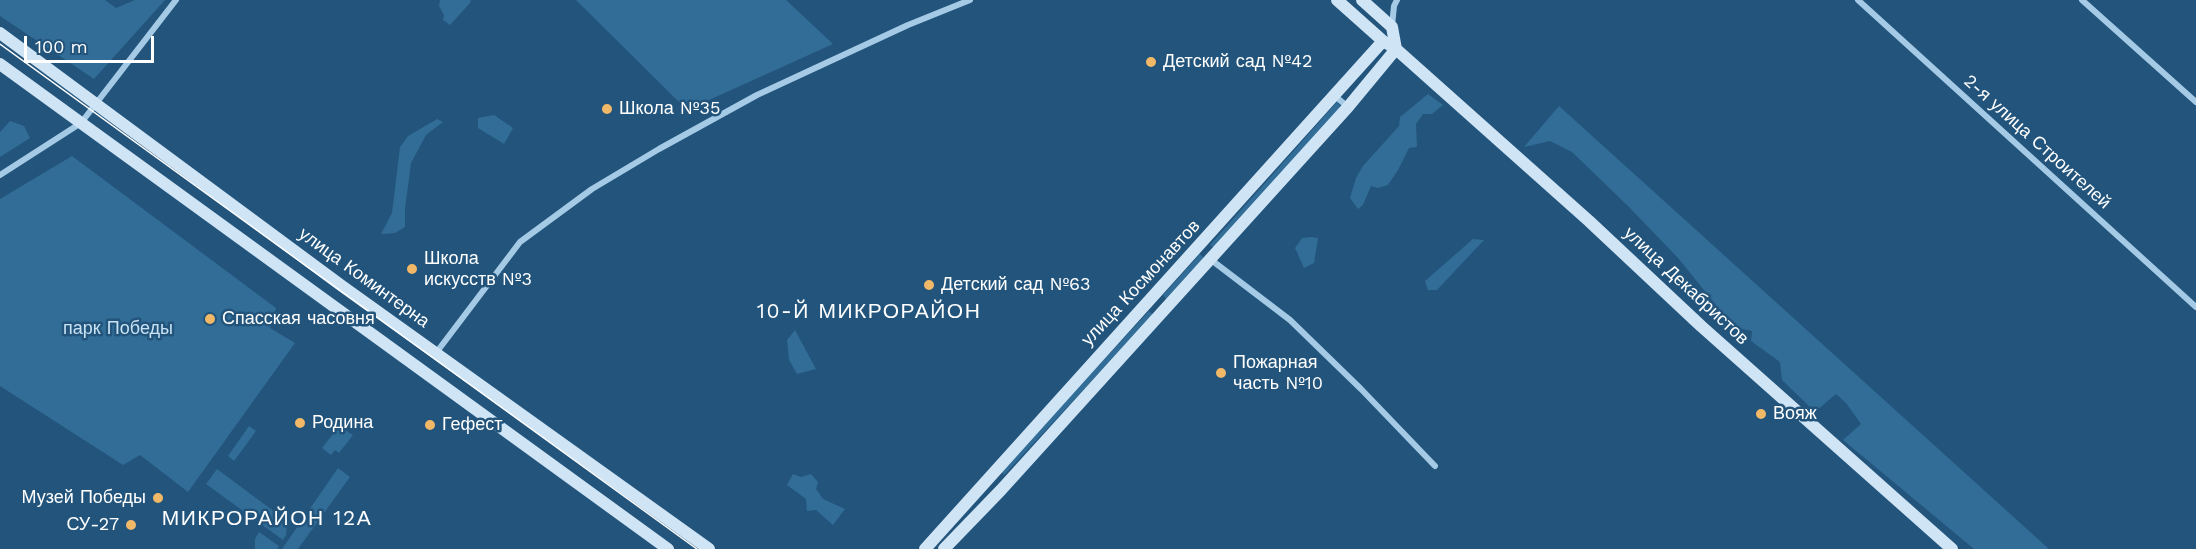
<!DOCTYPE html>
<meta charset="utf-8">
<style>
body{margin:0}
#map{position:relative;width:2196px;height:549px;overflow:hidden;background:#22547c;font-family:"Work Sans",sans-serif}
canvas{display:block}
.scale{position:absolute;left:24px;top:36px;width:130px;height:27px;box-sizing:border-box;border:3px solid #fff;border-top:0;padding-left:8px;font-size:18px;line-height:21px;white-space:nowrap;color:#fff;-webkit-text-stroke:4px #22547c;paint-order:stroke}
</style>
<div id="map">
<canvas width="2196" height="549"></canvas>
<div class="scale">100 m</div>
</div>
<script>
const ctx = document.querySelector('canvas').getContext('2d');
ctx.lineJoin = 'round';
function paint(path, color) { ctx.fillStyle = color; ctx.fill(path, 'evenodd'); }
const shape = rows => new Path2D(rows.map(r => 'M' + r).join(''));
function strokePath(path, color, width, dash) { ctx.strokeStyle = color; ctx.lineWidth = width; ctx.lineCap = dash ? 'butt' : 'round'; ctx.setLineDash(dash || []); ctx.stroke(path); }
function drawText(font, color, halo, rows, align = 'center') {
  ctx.font = font + ' "Work Sans",sans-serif'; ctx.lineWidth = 5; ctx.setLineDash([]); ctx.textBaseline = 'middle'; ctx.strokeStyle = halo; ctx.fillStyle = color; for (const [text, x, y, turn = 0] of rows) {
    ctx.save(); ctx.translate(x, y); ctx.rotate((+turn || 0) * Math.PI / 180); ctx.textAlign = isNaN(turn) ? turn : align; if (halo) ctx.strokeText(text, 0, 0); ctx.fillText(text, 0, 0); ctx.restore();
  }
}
paint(shape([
 [0,0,105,0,116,8,135,0,165,0,94,79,0,16],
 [440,0,471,0,470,3,450,25,443,20,444,15,439,6],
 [576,0,786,0,833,44,687,110],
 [1428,94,1443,105,1432,114,1423,114,1416,124,1417,147,1409,148,1398,170,1388,185,1378,188,1371,186,1363,205,1358,209,1350,198,1356,178,1363,166,1399,126,1400,117],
 [1337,102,1342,108,1214,248,1210,245],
 [1559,106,2049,549,1974,549,1843,440,1861,424,1846,403,1836,394,1815,412,1782,380,1780,362,1751,341,1752,331,1724,325,1716,305,1678,258,1628,206,1572,152,1550,141,1524,147],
 [494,115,513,128,504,144,478,128,478,118],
 [437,119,443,122,426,135,411,163,405,209,405,227,395,233,381,234,392,213,400,147,408,136],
 [10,121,24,126,30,138,0,157,0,132],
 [72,156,276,308,270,328,295,343,188,492,140,455,123,465,0,386,0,199],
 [1312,237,1318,238,1314,263,1304,268,1295,248,1302,238],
 [1473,239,1484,240,1437,290,1428,290,1425,281],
 [1200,254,1204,258,1166,299,1163,295],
 [1149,311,1153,315,1004,475,1001,471],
 [795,330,803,345,816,369,797,374,789,360,787,340],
 [249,426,256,431,234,461,228,456],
 [339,426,353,435,339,453,335,450,331,455,322,448],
 [338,468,350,477,298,549,282,549],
 [217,469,287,521,286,535,283,540,206,484],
 [793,474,801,477,811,474,818,482,816,489,823,499,845,509,833,525,816,510,807,511,806,499,787,485],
 [259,532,279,546,277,549,255,549,255,539]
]), '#326d97');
strokePath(shape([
 [1858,0,2196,307],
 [2082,0,2196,102],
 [1392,26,1394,6,1397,0],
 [1335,96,1348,107],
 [0,175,81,123,176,0],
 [1210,259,1290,320,1361,389,1435,466],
 [436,353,520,242,592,189,659,149,757,95,908,25,970,0]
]), '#a5cae5', 6);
strokePath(shape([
 [1337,0,1383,41,1396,49,1589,221,1701,326,1952,549],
 [1362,0,1392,27,1396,49],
 [0,33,342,286,709,549],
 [0,64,668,549],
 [925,549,1383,41],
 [944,549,1001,490,1348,107,1396,49]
]), '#cfe4f5', 12);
strokePath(shape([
 [0,44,697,549]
]), '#fff', 1.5);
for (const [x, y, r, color] of [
 [1151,62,6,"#f1b868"],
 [607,109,6,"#f1b868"],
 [412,269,6,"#f1b868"],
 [929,285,6,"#f1b868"],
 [210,319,6,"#f1b868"],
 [1221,373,6,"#f1b868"],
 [1761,414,6,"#f1b868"],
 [300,423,6,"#f1b868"],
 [430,425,6,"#f1b868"],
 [158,498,6,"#f1b868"],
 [131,525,6,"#f1b868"]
]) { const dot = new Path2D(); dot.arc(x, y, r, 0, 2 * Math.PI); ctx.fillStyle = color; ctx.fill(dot); strokePath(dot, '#22547c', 2); }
drawText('18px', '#fff', '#22547c', [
 ["Детский сад №42",1163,62],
 ["Школа №35",619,109],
 ["Школа",424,259],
 ["искусств №3",424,280],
 ["Детский сад №63",941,285],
 ["Спасская часовня",222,319],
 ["Пожарная",1233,363],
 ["часть №10",1233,384],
 ["Вояж",1773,414],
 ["Родина",312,423],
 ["Гефест",442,425],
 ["Музей Победы",146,498,"right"],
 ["СУ-27",119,525,"right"]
], 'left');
drawText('18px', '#fff', '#22547c', [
 ["2-я улица Строителей",2037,142,42],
 ["улица Коминтерна",364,278,36],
 ["улица Космонавтов",1141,283,-47],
 ["улица Декабристов",1686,286,43]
]);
drawText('18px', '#c8e2f4', '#22547c', [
 ["парк Победы",118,329]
]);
ctx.letterSpacing = '1.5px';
drawText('21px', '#fff', '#22547c', [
 ["10-Й МИКРОРАЙОН",869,312],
 ["МИКРОРАЙОН 12А",267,519]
]);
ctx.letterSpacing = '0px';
</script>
